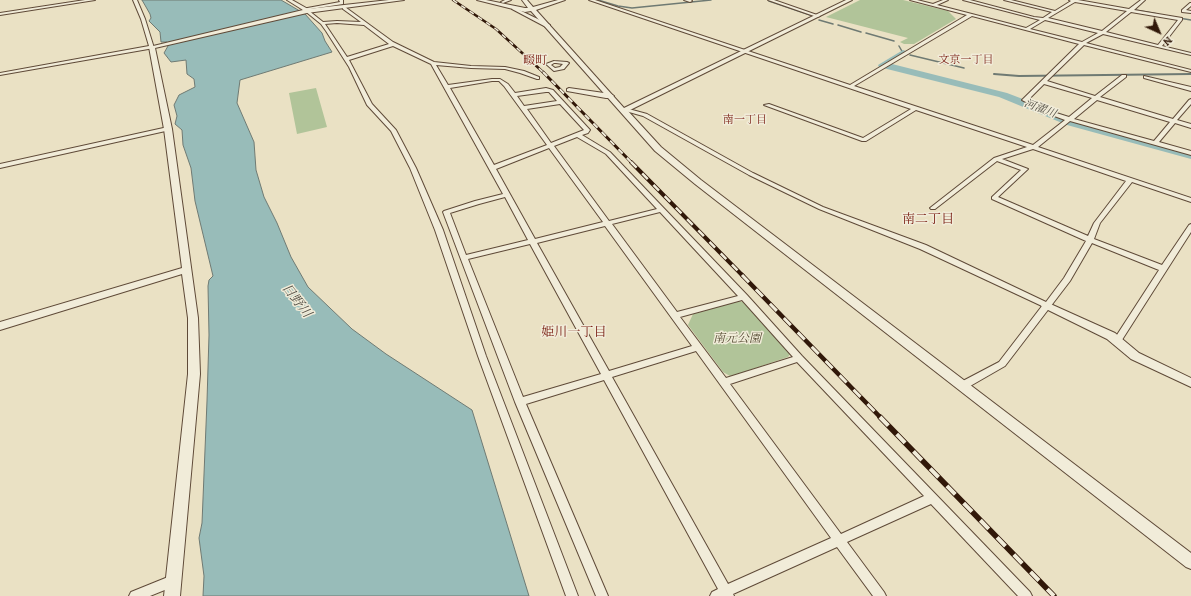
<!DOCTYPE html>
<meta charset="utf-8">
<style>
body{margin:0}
#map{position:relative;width:1191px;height:596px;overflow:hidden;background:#eae1c4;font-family:Alegreya,serif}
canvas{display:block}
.north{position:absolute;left:1139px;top:12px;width:40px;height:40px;-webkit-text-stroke:3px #f1ecd9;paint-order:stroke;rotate:136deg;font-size:11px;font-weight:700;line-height:16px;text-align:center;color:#311809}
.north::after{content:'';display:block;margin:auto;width:14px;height:18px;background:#311809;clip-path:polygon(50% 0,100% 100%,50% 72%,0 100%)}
</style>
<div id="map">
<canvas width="1191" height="596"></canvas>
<div class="north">N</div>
</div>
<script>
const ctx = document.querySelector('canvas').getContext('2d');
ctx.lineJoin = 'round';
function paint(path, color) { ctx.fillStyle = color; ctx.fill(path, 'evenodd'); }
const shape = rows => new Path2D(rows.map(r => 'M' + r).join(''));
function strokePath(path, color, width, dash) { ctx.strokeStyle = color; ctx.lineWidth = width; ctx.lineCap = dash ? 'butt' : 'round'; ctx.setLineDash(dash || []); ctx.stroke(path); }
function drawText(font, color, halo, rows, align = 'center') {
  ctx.font = font + ' Alegreya,"Noto Serif JP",serif'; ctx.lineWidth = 3; ctx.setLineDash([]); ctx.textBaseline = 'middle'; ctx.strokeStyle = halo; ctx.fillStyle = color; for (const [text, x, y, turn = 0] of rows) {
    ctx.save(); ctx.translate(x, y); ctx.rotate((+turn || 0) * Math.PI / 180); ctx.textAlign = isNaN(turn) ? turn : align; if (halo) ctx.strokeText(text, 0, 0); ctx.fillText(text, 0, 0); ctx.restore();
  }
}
paint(shape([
 [860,0,903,0,948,11,956,19,914,44,904,44,900,42,908,38,826,17],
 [316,88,327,127,297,134,289,93],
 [739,301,746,303,791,353,788,357,735,375,730,376,723,372,688,325,693,314]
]), '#b1c499');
const water = shape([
 [142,0,281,0,305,14,322,33,325,41,332,52,240,80,237,103,254,142,256,170,264,197,277,223,291,257,308,287,352,329,386,354,472,410,529,596,203,596,204,576,199,538,202,523,207,401,209,335,208,286,209,280,213,276,195,201,191,168,183,145,182,130,175,124,177,116,174,105,179,95,195,87,194,79,187,74,186,60,171,62,164,53,168,46,167,42,161,42,160,32,149,21,151,18,150,14,142,0]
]);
paint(water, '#98bcb9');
strokePath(water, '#6f7a73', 1);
strokePath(shape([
 [598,0,618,6,632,8,711,0],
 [769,1,810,15],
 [1130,9,1158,14],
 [1179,18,1191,20],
 [819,20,833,24],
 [838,25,861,32],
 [866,33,894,41],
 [899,46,903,53],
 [910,55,964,68]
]), '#6f7a73', 1.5);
strokePath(shape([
 [994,74,1019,76,1191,74]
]), '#6f7a73', 2);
paint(shape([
 [903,50,906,51,908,53,906,55,892,64,1007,93,1075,119,1191,151,1191,159,1067,125,999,97,879,67,878,65,903,50]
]), '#98bcb9');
const minor = shape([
 [85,0,95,0,0,15,0,13,85,0],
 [133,0,137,0,145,19,154,48,0,75,0,73,149,46,141,19,133,0],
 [339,0,343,0,343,4,304,10,302,9,340,2,339,0],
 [505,0,511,0,503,3,501,2,505,0],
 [589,0,595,0,850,85,967,15,910,0,917,0,933,4,943,0,948,0,937,5,1026,28,1040,20,963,0,970,0,1034,17,1043,18,1052,12,1004,0,1011,0,1055,11,1071,1,1069,0,1078,0,1129,9,1141,0,1145,0,1134,10,1182,18,1182,20,1162,46,1191,53,1191,55,1103,34,1086,43,1191,70,1191,72,1084,45,1047,81,1095,96,1122,75,1126,75,1126,77,1100,97,1173,119,1189,100,1191,99,1191,104,1177,120,1191,124,1191,128,1175,123,1159,142,1191,151,1191,155,1070,121,1038,147,1191,198,1191,202,1132,182,1100,223,1094,239,1162,265,1189,225,1191,224,1191,232,1120,343,1117,344,1114,343,1113,341,1159,270,1092,243,1070,281,1005,366,965,389,962,390,959,389,957,386,959,383,999,362,1042,306,920,249,819,209,749,175,643,116,622,110,625,108,647,114,753,173,823,207,926,245,1046,302,1064,278,1086,241,992,199,992,197,1021,170,997,161,935,209,931,209,930,208,994,158,1027,147,916,110,866,141,862,141,764,105,769,104,863,138,911,109,589,0],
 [1075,2,1127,11,1102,31,1048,18,1075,2],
 [1131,12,1178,20,1158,45,1106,32,1131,12],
 [972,16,1079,44,1022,100,1049,114,1065,120,1033,145,854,86,972,16],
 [1045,20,1098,33,1082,42,1030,29,1045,20],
 [1044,84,1092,98,1069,117,1053,112,1028,100,1044,84],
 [1097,100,1170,122,1154,141,1074,119,1097,100],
 [1033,149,1126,181,1094,223,1088,236,998,197,1028,169,1002,159,1033,149],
 [684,0,691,0,692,1,690,2,684,0],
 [768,0,774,0,820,16,817,17,768,0],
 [1190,3,1191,3,1191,6,1186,10,1191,11,1191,13,1182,12,1182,10,1190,3],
 [343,7,345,7,393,42,434,62,471,66,505,67,524,71,539,77,539,79,537,79,520,73,505,69,471,68,436,65,448,85,492,79,500,79,508,84,515,93,546,88,553,90,590,130,588,133,582,135,610,152,747,295,802,356,1030,592,1032,596,1018,596,931,504,847,542,884,592,886,596,873,596,837,547,733,594,734,596,710,596,712,592,718,589,604,380,526,404,608,596,596,596,515,402,443,212,444,211,475,201,503,194,431,64,393,46,349,60,372,104,396,130,416,168,443,230,486,356,578,596,566,596,478,356,435,230,410,168,391,131,367,105,349,67,326,31,321,24,305,11,308,10,323,22,337,21,361,22,343,9,343,7],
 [337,23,364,25,389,44,347,57,325,24,337,23],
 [492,81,499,81,504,86,547,145,494,165,450,88,492,81],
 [546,92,549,92,557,101,524,106,517,96,546,92],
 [560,104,584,130,551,143,527,109,560,104],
 [577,137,606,154,657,209,609,221,554,146,577,137],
 [549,148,603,222,535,239,496,169,549,148],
 [505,197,528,240,466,255,450,213,479,204,505,197],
 [660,212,738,296,677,312,612,224,660,212],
 [605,226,692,346,609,371,537,243,605,226],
 [530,244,601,374,523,397,468,259,530,244],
 [742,300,793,357,726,378,680,317,742,300],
 [696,351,831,538,728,584,612,377,696,351],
 [797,362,924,496,841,534,730,384,797,362],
 [513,7,550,25,550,26,546,27,512,9,513,7],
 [554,61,567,62,569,63,564,69,554,71,546,64,554,61],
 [554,63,556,63,563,64,560,67,555,68,551,65,554,63],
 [1144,76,1191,87,1191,91,1144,78,1144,76],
 [569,88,611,94,614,96,611,98,606,98,567,91,567,89,569,88],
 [168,127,171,129,170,130,0,168,0,164,168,127],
 [173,575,177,577,179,581,177,585,150,596,129,596,131,592,173,575]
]);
const tertiary = shape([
 [287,0,292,0,308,9,389,0,404,0,307,13,155,48,172,129,198,318,200,374,180,596,164,596,188,374,188,318,182,274,0,330,0,322,182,268,164,129,149,47,303,10,287,0],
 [477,0,486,0,525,8,528,8,522,0,527,0,533,7,558,0,565,0,536,10,624,108,846,0,852,0,628,111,661,147,701,180,1191,553,1191,569,1186,567,695,184,655,151,531,11,525,12,477,0],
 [1046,302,1115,333,1139,353,1191,378,1191,387,1131,359,1107,339,1042,307,1041,305,1042,303,1046,302]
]);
strokePath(minor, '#5f4a38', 2);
strokePath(tertiary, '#5f4a38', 2);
paint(minor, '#f1ecd9');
paint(tertiary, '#f1ecd9');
const railFar4 = shape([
 [453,0,496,29,544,73]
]);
const railFar3 = shape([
 [543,72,632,163]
]);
const railFar2 = shape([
 [631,162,743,276]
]);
const railFar1 = shape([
 [742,275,881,418]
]);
const rail = shape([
 [880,417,1054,596]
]);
strokePath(railFar4, '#311809', 2.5);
strokePath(railFar3, '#311809', 3);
strokePath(railFar2, '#311809', 4);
strokePath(railFar1, '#311809', 4.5);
strokePath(rail, '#311809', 5.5);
strokePath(railFar4, '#f1ecd9', 1.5, [5]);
strokePath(railFar3, '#f1ecd9', 2, [6]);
strokePath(railFar2, '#f1ecd9', 2.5, [8]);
strokePath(railFar1, '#f1ecd9', 3, [10]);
strokePath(rail, '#f1ecd9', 4, [12]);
drawText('11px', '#7a1f14', '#f1ecd9', [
 ["文京一丁目",966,60],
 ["南一丁目",745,120]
]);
drawText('italic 11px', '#555147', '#f1ecd9', [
 ["河濯川",1040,109,21]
]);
drawText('12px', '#7a1f14', '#f1ecd9', [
 ["畷町",535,61]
]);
drawText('italic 12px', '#574c34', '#f1ecd9', [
 ["南元公園",737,339]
]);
drawText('13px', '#7a1f14', '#f1ecd9', [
 ["南二丁目",928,220],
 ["姫川一丁目",574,333]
]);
drawText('italic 13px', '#555147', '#f1ecd9', [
 ["日野川",296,301,52]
]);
</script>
